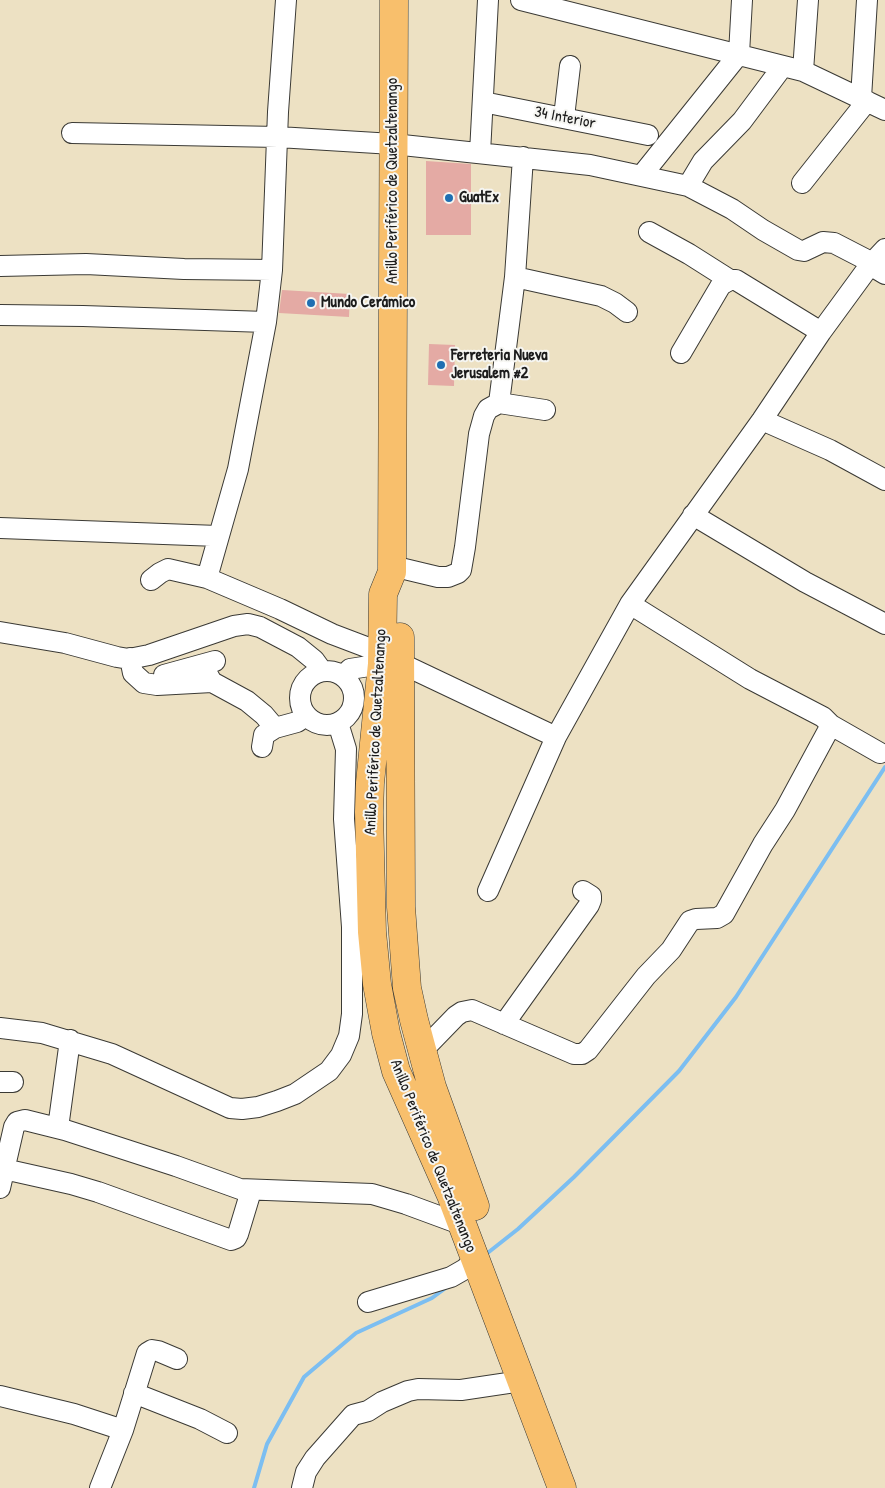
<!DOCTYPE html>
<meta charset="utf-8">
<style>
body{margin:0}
canvas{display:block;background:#ede1c3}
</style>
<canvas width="885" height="1488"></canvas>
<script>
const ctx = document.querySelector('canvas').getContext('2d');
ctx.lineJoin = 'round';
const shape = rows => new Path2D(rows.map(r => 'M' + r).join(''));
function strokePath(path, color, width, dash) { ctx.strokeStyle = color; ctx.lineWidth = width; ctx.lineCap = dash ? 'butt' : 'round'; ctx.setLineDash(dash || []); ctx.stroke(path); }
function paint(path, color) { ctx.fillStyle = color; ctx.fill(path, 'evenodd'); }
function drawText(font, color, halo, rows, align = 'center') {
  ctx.font = font + ' "Patrick Hand",sans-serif'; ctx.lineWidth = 4; ctx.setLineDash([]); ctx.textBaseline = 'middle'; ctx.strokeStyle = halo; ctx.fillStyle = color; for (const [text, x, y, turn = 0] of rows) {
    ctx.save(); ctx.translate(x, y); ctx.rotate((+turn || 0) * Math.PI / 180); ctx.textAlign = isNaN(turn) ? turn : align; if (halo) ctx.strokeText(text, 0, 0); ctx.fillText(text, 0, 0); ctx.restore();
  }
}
strokePath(shape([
 [485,1255,518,1229,574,1177,679,1071,736,997,885,767],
 [254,1488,267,1444,304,1377,356,1333,432,1298,447,1287]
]), '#7cbef1', 4);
paint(shape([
 [426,161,471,164,471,235,426,235],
 [282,290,350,294,349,317,279,313],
 [429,344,455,345,454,386,428,385]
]), '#e4aaa4');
const minor = shape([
 [521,0,803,71,885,110],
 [803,71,808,0],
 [861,98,867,0],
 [483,102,648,135],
 [564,117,570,66],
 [72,133,278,137,393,144,590,165,688,186,732,209,763,230,798,250,804,251,823,242,834,243,865,259,870,265,885,274],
 [480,153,488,0],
 [642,175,739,54,742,0],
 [802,183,867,101],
 [688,186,703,161,742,121,783,66],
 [649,232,689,254,730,280,736,280,821,332],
 [0,266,86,264,184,269,272,270],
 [515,277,601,296,615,303,627,312],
 [0,315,83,316,266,322],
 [681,353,721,285,730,280],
 [499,403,515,277,523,157],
 [762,420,830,450,885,480],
 [693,515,805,582,885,624],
 [0,528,218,536],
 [392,566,438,577,448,577,458,573,461,570,465,547,479,434,484,416,488,409,499,403,545,410],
 [207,578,238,469,266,322,272,270,278,112,286,0],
 [151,580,160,573,168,569,207,578,280,609,332,634,382,653],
 [630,604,750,679,823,717,831,725,880,753],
 [0,632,65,643,117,657,129,659,149,655,234,626,248,624,260,627,298,647,314,660,322,671],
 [130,658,133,673,144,683,157,685,212,682],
 [400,663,556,737],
 '300 698a27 27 0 1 1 54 0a27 27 0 1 1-54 0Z',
 [207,673,212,682,247,701,264,715,275,728],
 [164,675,215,661],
 [343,676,350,669,382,664],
 [262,747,264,735,275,728,297,722,306,716],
 [488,891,556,737,630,604,762,420,821,332,870,265,885,249],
 [504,1024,589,905,591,900,591,896,583,891],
 [0,1028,42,1033,112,1054,230,1108,242,1109,258,1107,277,1101,295,1094,329,1071,341,1055,349,1036,352,1014,352,927,344,819,346,749,338,723],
 [422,1051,456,1016,462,1012,472,1010,574,1054,582,1054,588,1050,646,976,671,950,690,921,696,919,717,918,724,914,763,844,785,810,831,725],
 [0,1082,13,1082],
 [58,1128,70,1040],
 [4,1169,71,1184,98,1192,231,1240,236,1238,238,1234,251,1191],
 [0,1188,14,1127,17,1122,25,1120,65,1130,176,1166,240,1189,372,1194,406,1204,463,1225],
 [368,1302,451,1277,465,1269,476,1258],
 [134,1393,200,1419,227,1433],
 [0,1396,74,1414,123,1430],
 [100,1488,123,1430,147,1353,152,1350,158,1351,177,1359],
 [302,1488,306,1472,315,1458,353,1415,368,1411,382,1402,408,1391,418,1389,461,1390,508,1383,520,1378]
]);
const highway = shape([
 [394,0,392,572,383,594,382,664,370,783,369,812,372,932,377,984,386,1033,396,1071,451,1195,562,1488],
 [400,637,401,907,407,988,414,1020,432,1087,475,1206]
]);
strokePath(minor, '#3b3a35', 22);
strokePath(highway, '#3b3a35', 29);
strokePath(minor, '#fff', 20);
strokePath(highway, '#f8bf6c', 28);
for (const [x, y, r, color] of [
 [449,198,5,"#1f6fb2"],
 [311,303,5,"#1f6fb2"],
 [441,365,5,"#1f6fb2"]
]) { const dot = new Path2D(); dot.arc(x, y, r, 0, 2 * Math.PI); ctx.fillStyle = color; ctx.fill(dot); strokePath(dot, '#f6f6f2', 2); }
drawText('16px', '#1c1c1c', '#f6f6f2', [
 ["34 Interior",565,118,11],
 ["Anillo Periférico de Quetzaltenango",393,181,-90],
 ["Anillo Periférico de Quetzaltenango",376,732,-87],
 ["Anillo Periférico de Quetzaltenango",433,1156,68]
]);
drawText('bold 16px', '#1c1c1c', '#f6f6f2', [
 ["GuatEx",459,198],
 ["Mundo Cerámico",321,303],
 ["Ferreteria Nueva",451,356],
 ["Jerusalem #2",451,374]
], 'left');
</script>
